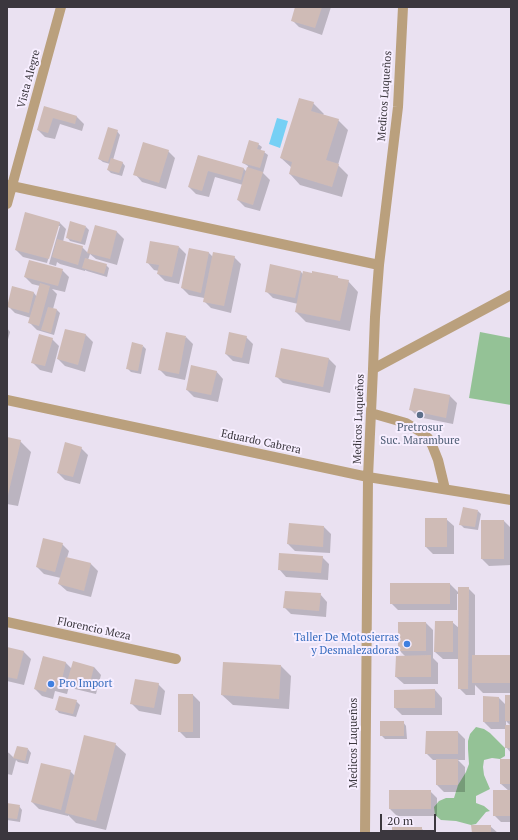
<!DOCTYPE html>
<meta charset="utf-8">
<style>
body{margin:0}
#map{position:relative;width:518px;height:840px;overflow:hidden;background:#eae1f1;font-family:"PT Serif",serif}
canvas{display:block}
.frame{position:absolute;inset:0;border:8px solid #3b373e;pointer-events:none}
.scale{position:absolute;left:380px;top:814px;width:56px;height:18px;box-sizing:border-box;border:2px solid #3b373e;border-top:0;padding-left:5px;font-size:12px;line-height:14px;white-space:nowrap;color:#3b373e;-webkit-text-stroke:3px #f7eeff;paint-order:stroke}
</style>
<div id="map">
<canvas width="518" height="840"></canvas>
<div class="frame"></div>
<div class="scale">20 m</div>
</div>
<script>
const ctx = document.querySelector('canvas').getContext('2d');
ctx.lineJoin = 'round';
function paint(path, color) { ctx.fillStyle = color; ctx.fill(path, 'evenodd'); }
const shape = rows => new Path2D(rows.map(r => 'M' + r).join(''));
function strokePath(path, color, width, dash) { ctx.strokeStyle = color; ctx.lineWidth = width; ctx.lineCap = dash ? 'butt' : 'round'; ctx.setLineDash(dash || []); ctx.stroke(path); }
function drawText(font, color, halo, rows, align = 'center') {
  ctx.font = font + ' "PT Serif",serif'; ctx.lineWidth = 4; ctx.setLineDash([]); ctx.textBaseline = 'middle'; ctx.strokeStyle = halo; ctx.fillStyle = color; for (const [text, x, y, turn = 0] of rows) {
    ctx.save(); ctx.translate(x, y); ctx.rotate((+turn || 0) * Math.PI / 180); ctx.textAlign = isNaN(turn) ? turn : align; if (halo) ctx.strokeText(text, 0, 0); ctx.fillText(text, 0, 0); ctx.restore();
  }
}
paint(shape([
 [480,332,511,338,511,405,469,398],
 [476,727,484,729,490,733,505,748,505,756,500,759,492,758,484,760,483,767,484,775,490,789,476,796,476,803,484,806,490,811,486,812,476,824,471,825,456,821,441,820,435,815,434,807,439,801,446,798,454,798,458,785,466,772,469,764,468,749,468,741,470,734]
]), '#94c296');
paint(shape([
 [277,118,288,121,280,148,269,144]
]), '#76d0f5');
paint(shape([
 [296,7,331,7,322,35,299,27,292,20],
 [313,103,324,114,323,115,338,120,348,130,338,165,348,175,342,197,300,185,290,174,292,168,281,158],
 [45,108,77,117,84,124,82,131,60,124,55,139,45,137,38,130],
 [117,131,120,135,113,160,122,162,125,166,122,176,111,173,108,170,110,164,103,162,99,159],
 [258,144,262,147,260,151,264,152,268,155,263,173,270,180,260,211,245,207,238,200,243,185,215,177,209,197,196,194,189,187,198,156,244,169,247,172,248,166,243,163],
 [168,151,175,158,166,189,142,182,135,174],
 [59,222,66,229,63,242,82,247,88,253,96,226,117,232,124,239,117,265,96,259,90,254,88,260,106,265,109,268,107,277,87,271,85,270,85,271,60,264,57,262,56,266,49,264,60,226,58,226,47,263,23,257,16,250],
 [86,227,89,230,85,245,70,241,67,237],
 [179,247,186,254,179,284,165,281,158,274,159,271,154,270,147,262],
 [190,249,209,253,213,257,234,257,241,264,231,313,211,308,204,301,204,298,189,295,182,288],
 [62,270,69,277,65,292,52,289,57,294,53,309,57,310,60,313,54,335,37,330,30,323,31,318,15,313,8,306,13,288,34,293,37,297,40,286,32,284,25,277],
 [300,271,304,275,337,277,340,279,348,281,358,292,350,331,306,322,296,312,298,304,273,298,266,291],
 [7,328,10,332,7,343],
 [66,330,86,335,93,342,85,372,65,366,58,359],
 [186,337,193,344,185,380,166,376,159,369],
 [246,337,253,344,249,364,233,361,226,354],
 [52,339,59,346,52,373,40,370,32,362],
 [143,346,146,349,141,374,131,372,128,369],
 [281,350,329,359,336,366,330,393,283,383,276,376],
 [216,371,223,379,218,402,194,397,187,390],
 [415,389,450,396,457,403,453,424,418,417,411,410],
 [7,438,20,441,31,452,18,506,7,504],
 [81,448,88,455,80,484,65,480,58,473],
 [478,511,481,514,478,530,464,528,460,524],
 [446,519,454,526,454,554,433,554,426,547],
 [504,521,511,528,511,565,489,566,482,559],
 [324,527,331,534,330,553,295,551,288,544],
 [62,544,69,551,67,558,91,564,98,571,91,597,67,591,59,584,61,578,44,574,37,567],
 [322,557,329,564,328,580,286,577,279,569],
 [450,584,459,593,468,588,475,595,475,656,511,656,511,693,483,693,475,685,475,695,466,695,459,688,459,659,443,659,435,652,452,622,459,628,459,594,457,594,457,610,398,610,391,603],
 [320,594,327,602,326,617,291,614,284,607],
 [426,623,433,630,433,658,438,663,438,684,404,684,396,677,405,656,399,650],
 [7,648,24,652,31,659,24,685,7,681],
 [43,657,66,663,72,669,94,667,101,675,96,694,75,689,70,683,67,694,55,691,53,699,42,696,35,689],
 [281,666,291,676,289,709,233,705,222,695],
 [158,684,165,691,161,715,139,711,132,704],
 [435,690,442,698,442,715,402,715,395,708,395,691],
 [193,695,200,702,200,738,186,738,179,731],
 [511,696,511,726,506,721,506,726,511,726,511,753,506,747,506,729,491,729,484,722,499,698,506,705],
 [76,701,80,705,76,717,59,713,56,709],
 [403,722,406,726,407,739,385,739,381,735],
 [427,732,458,732,465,739,465,760,458,760,465,767,465,792,444,792,437,785,437,760,433,760,426,753],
 [115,744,126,754,106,830,76,823,68,815,68,816,39,809,32,802,70,771,75,776],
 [28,749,31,753,28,764,18,762,16,760,12,775,7,774,7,752,9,753,14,758],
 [511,760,511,822,501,822,494,815,509,791,501,784],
 [430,791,437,798,437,816,397,816,390,809],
 [7,804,19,806,22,810,20,822,7,820],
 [490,826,498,833,473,833],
 [421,828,426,833,394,833]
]), '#0003');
paint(shape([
 [295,7,322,7,315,28,291,21],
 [299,98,314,102,311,111,339,119,326,160,339,164,332,187,289,174,292,162,280,158],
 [44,106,77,116,75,124,53,118,48,133,37,130],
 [108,127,118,130,108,162,98,159],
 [249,140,259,143,257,149,265,151,260,168,242,163],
 [143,142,169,150,159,183,133,175],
 [198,155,244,168,241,180,208,171,202,191,188,187],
 [111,158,123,162,119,173,107,170],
 [247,167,263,172,253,205,237,200],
 [25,212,60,222,49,259,15,250],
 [70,221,86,226,81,242,66,238],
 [95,225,117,231,110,259,87,253],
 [57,239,83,246,78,265,52,257],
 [150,241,179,246,172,277,157,274,159,265,146,263],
 [189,248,209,252,201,293,181,288],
 [213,252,235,256,224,306,203,302],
 [85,258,107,264,104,274,82,268],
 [29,260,63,269,58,286,24,277],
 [270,264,301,271,295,298,265,292],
 [303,271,312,273,312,271,338,276,338,278,349,280,340,321,295,312],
 [40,283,50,286,39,326,28,323],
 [12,286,34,292,29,313,7,307],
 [48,307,57,309,51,333,41,330],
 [65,329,86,334,78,365,57,359],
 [166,332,186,336,179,374,158,370],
 [229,332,247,336,242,358,225,354],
 [39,334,53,338,45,366,31,363],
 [132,342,143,345,138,371,126,369],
 [281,348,329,358,323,387,275,377],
 [191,365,217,371,211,395,186,390],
 [414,388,450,395,446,418,409,410],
 [7,437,21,440,8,495,7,495],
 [65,442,82,447,73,477,57,473],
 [463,507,478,510,475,527,459,525],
 [425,518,447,518,447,547,425,547],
 [481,520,504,520,504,559,481,559],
 [289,523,324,526,323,547,287,544],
 [43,538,63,543,55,572,36,567],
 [279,553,323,556,321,573,278,570],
 [66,557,91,563,84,591,58,584],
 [390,583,450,583,450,604,390,604],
 [458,587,469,587,468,689,458,689],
 [285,591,321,593,319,611,283,608],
 [435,621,453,621,453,652,434,652],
 [398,622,426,622,426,651,398,651],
 [7,647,24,651,17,679,7,677],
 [431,655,431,677,395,677,396,656],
 [472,655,511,655,511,683,472,683],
 [43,656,66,662,60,688,48,685,46,692,34,689],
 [73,661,94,667,89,687,67,682],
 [223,662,281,665,279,699,221,695],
 [135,679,159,683,154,708,130,704],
 [435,689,435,708,394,708,394,690],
 [178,694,193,694,193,732,178,732],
 [505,695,511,695,511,721,505,721],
 [59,696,77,700,73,714,55,710],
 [483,696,499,697,499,722,483,722],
 [380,721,404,721,404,736,380,736],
 [505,725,511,725,511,748,505,748],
 [426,731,458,731,458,754,425,754],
 [84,735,116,743,96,821,65,813],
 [17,746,28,748,25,761,13,758],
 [436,759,458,759,458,785,436,785],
 [500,759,511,759,511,784,500,784],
 [41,763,71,770,61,810,31,802],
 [389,790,431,790,431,809,389,809],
 [493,790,511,790,511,816,493,816],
 [7,803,20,805,17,819,7,818],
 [471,825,491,825,491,833,472,833],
 [392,827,422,827,422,833,392,833]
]), '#cfbbb6');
strokePath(shape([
 [7,185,379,265],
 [7,204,61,7],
 [373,369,511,295],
 [7,400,368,477,511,500],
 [371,413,406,423,421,432,428,438,432,445,438,460,445,489],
 [7,622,176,659],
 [365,833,368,477,373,369,375,317,379,265,398,107,403,7]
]), '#baa07d', 10);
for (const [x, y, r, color] of [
 [420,415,4,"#5c6f8a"],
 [407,644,4,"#3f7fe0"],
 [51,684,4,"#3f7fe0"]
]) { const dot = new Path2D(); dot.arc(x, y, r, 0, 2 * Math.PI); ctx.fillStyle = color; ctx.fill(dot); strokePath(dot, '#f7eeff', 1.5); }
drawText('11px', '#3b373e', '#f7eeff', [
 ["Vista Alegre",29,79,-75],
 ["Medicos Luqueños",385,96,-86],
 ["Medicos Luqueños",359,419,-88],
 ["Eduardo Cabrera",261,442,12],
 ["Florencio Meza",94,629,12],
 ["Medicos Luqueños",354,743,-90]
]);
drawText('11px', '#4e5e75', '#f7eeff', [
 ["Pretrosur",420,428],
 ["Suc. Marambure",420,441]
]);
drawText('11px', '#366cbe', '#f7eeff', [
 ["Taller De Motosierras",399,638],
 ["y Desmalezadoras",399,651],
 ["Pro Import",59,684,"left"]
], 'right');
</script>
